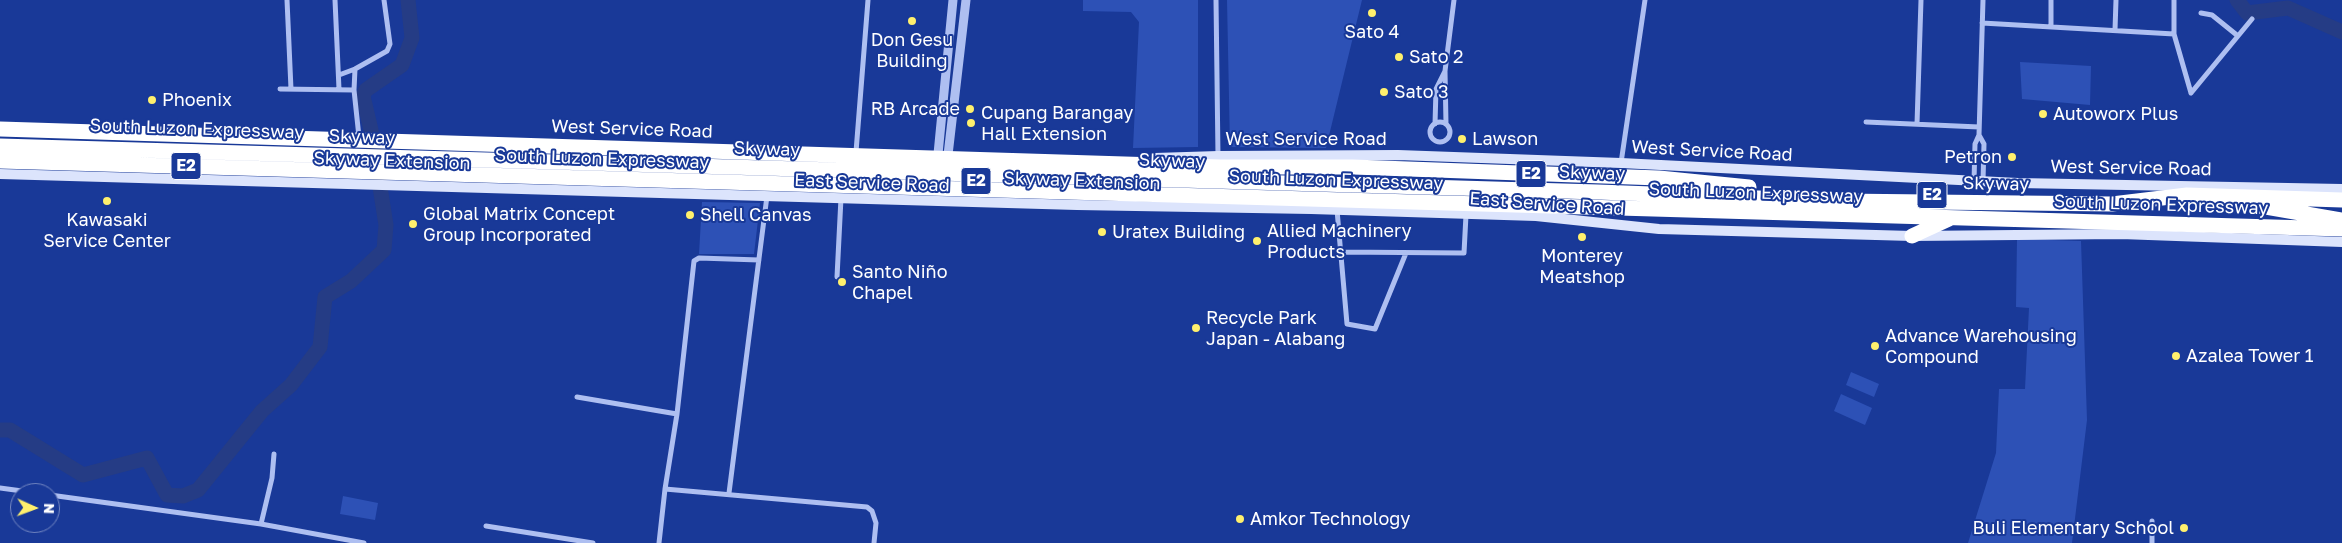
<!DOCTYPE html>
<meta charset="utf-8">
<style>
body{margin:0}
#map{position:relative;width:2342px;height:543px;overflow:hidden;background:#193998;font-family:"Golos Text",sans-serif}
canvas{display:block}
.north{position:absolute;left:10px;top:483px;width:50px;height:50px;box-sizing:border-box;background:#193998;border:1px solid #7588c1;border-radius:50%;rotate:92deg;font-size:14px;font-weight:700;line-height:20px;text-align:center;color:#fff}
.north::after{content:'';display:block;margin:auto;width:18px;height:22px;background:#fff06d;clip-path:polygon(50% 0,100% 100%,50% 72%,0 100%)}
</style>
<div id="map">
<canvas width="2342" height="543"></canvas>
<div class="north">N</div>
</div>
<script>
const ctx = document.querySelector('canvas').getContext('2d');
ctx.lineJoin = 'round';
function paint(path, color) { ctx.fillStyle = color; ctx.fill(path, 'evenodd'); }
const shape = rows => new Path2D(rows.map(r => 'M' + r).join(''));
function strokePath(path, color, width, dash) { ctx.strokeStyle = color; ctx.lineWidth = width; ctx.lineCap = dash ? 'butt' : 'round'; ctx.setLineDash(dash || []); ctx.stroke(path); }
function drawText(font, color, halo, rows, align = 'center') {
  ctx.font = font + ' "Golos Text",sans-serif'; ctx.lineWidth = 4; ctx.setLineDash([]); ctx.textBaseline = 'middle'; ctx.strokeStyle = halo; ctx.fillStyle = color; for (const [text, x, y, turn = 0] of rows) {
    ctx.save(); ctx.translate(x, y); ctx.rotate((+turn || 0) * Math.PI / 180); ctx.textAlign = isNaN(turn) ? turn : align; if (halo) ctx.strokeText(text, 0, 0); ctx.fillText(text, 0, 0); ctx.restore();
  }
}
paint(shape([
 [1083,0,1198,0,1198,147,1133,148,1139,22,1131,12,1083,11],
 [1227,0,1362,0,1326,148,1230,147],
 [2020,62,2091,66,2090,105,2022,99],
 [702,202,760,203,754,254,699,254],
 [2017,239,2081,241,2087,420,2072,543,1968,543,1996,453,1999,389,2025,389,2029,308,2016,307],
 [1851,372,1879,384,1874,397,1846,385],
 [1841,394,1872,408,1865,425,1834,411],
 [343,496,378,503,375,520,340,514]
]), '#2d51b6');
strokePath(shape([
 [2237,0,2247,13,2288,8,2342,32],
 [0,430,10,430,83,475,147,458,167,495,183,496,198,490,262,411,291,385,320,347,325,297,351,281,384,250,386,225,371,130,363,96,366,90,402,65,412,38,408,0]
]), '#253c85', 15);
strokePath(shape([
 [2221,205,2239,206]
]), '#3c57a7', 15, [15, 8]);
strokePath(shape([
 [287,0,291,89],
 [335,0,339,89],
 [1216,0,1218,156],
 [2174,0,2174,34,2191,93],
 [2201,13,2212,15,2238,36],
 [1982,23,2174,34],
 [2051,26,2051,0],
 [2115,30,2116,0],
 [355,69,354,90,359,137],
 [339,75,355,69,387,51,390,44,384,0],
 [280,89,354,90],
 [2191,93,2252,19],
 [1866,122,1979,127],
 '1430 132a10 10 0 1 1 20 0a10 10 0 1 1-20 0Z',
 [1435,124,1436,89,1445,71],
 [1446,124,1445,71,1454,0],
 [1917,124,1921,0],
 [1979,135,1984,144,1983,181],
 [856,152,868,0],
 [1621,163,1645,0],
 [1974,181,1975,144,1979,135,1983,0],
 [1337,210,1347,324,1375,329,1406,253],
 [1339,252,1464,253,1466,215],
 [837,277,841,198],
 [577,397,677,414],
 [0,488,37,493],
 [665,489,867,507,872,511,876,523,874,543],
 [729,493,767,196],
 [50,495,261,524,364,543],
 [261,524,272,478,274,454],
 [486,526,593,543],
 [659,543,665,489,677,414,694,261,699,258,759,260],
 [2152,543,2152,521]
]), '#aebff1', 5);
strokePath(shape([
 [938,154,953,0],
 [948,155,966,0]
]), '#aebff1', 9);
strokePath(shape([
 [1155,158,1218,156,1398,155,1621,163,2018,183,2342,189],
 [0,174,1077,205,1311,209,1536,216,1659,229,1912,236,2121,234,2342,242]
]), '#dce4fc', 10);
strokePath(shape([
 [0,129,1221,167,1353,167,1659,178,1749,187],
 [0,146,1598,192,1839,201,2112,204,2187,195,2342,200],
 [0,161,2342,229],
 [2260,206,2341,220],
 [1912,236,1949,219]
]), '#fff', 15);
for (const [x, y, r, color] of [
 [1372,13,5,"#fff06d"],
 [912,21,5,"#fff06d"],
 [1399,57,5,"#fff06d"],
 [1384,92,5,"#fff06d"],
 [152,100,5,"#fff06d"],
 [970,109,5,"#fff06d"],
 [2043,114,5,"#fff06d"],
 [971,123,5,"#fff06d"],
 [1462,139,5,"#fff06d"],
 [2012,157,5,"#fff06d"],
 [107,201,5,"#fff06d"],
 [690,215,5,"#fff06d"],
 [413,224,5,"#fff06d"],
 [1102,232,5,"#fff06d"],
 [1582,237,5,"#fff06d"],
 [1257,241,5,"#fff06d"],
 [842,282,5,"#fff06d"],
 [1196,328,5,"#fff06d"],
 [1875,346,5,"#fff06d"],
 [2176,356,5,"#fff06d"],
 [1240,519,5,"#fff06d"],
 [2184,528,5,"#fff06d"]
]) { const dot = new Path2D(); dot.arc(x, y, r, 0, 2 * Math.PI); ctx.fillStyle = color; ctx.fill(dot); strokePath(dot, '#193998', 2); }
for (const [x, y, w] of [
 [186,166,30],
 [1531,174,30],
 [976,181,30],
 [1932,195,30]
]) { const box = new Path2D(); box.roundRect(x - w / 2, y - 13.5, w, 27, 4); ctx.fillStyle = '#193998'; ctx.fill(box); strokePath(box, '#fff', 1); }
drawText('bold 16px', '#fff', null, [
 ["E2",186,166],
 ["E2",1531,174],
 ["E2",976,181],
 ["E2",1932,195]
]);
drawText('18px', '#fff', '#193998', [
 ["Sato 4",1372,32,"center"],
 ["Don Gesu",912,40,"center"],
 ["Building",912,61,"center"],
 ["Sato 2",1409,57],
 ["Sato 3",1394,92],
 ["Phoenix",162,100],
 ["RB Arcade",960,109,"right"],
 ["Cupang Barangay",981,113],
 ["Hall Extension",981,134],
 ["Autoworx Plus",2053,114],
 ["Lawson",1472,139],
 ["Petron",2002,157,"right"],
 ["Global Matrix Concept",423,214],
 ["Group Incorporated",423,235],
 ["Shell Canvas",700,215],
 ["Kawasaki",107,220,"center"],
 ["Service Center",107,241,"center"],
 ["Allied Machinery",1267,231],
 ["Products",1267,252],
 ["Uratex Building",1112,232],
 ["Monterey",1582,256,"center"],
 ["Meatshop",1582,277,"center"],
 ["Santo Niño",852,272],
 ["Chapel",852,293],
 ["Recycle Park",1206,318],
 ["Japan - Alabang",1206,339],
 ["Advance Warehousing",1885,336],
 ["Compound",1885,357],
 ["Azalea Tower 1",2186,356],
 ["Amkor Technology",1250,519],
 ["Buli Elementary School",2174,528,"right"]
], 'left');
drawText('18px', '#fff', '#193998', [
 ["South Luzon Expressway",197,129,2],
 ["West Service Road",632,129,2],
 ["Skyway",362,137,2],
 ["West Service Road",1306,139],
 ["Skyway",767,149,2],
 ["West Service Road",1712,151,3],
 ["South Luzon Expressway",602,159,2],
 ["Skyway Extension",392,161,2],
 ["Skyway",1172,161,2],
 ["West Service Road",2131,168,1],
 ["Skyway",1592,173,2],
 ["South Luzon Expressway",1336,180,2],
 ["Skyway Extension",1082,181,2],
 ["East Service Road",872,183,2],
 ["Skyway",1996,184,1],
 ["South Luzon Expressway",1756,193,2],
 ["East Service Road",1547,204,4],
 ["South Luzon Expressway",2161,205,2]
]);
</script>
